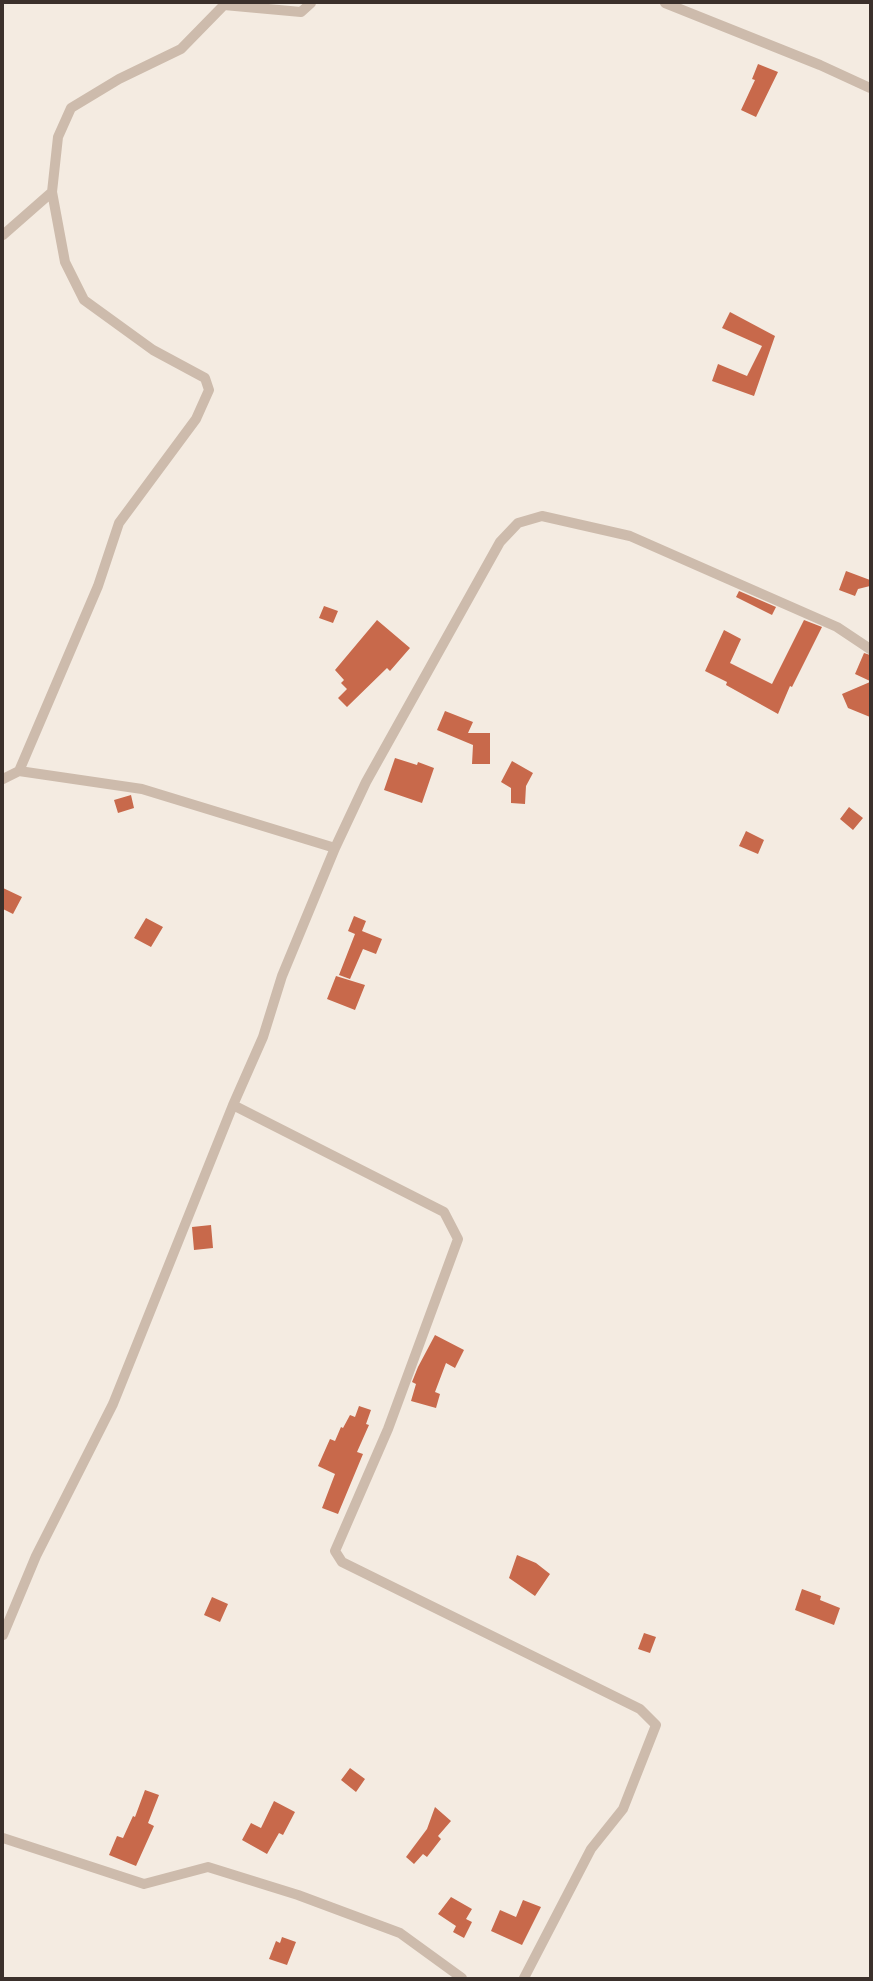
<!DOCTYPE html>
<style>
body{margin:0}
#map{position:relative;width:873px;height:1981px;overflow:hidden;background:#f4ebe1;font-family:"Golos Text",sans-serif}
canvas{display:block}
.frame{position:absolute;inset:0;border:4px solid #3b302b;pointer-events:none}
</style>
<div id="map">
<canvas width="873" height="1981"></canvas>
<div class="frame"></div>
</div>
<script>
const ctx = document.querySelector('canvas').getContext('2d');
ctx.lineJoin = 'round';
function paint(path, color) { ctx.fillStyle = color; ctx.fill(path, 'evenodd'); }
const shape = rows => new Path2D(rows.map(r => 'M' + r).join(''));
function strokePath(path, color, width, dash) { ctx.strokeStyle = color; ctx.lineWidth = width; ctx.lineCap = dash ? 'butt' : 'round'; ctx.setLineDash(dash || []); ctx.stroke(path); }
paint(shape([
 [758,64,778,72,756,117,741,110,755,80,752,79],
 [730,312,775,336,754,396,712,381,718,364,747,376,762,346,722,328],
 [846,571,870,580,870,586,858,589,855,596,839,590],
 [739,591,776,607,772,615,736,597],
 [324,606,338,611,333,623,319,618],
 [377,620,410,648,390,671,387,668,347,707,338,698,347,689,341,683,344,680,335,670],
 [804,620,822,627,792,687,790,686,778,714,726,685,727,682,705,671,724,630,741,639,730,663,772,684],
 [864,653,870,655,870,681,855,674],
 [870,682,870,717,848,708,842,694],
 [445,711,473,722,468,733,490,733,490,764,472,764,473,745,437,730],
 [395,758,417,765,418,762,434,768,422,803,384,790],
 [512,761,533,773,526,786,525,804,511,803,511,788,501,782],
 [131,795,134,808,118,813,114,800],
 [849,807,863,818,853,830,840,819],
 [746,831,764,840,758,854,739,846],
 [3,888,22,897,13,914,3,909],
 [354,916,366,921,362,931,382,939,376,954,363,949,350,979,339,975,355,934,348,931],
 [146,918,163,927,151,947,134,938],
 [336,976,365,985,355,1010,327,999],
 [211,1225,213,1248,194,1250,192,1227],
 [435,1335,464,1350,455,1368,446,1363,435,1392,440,1394,436,1408,411,1401,416,1384,412,1382,418,1367],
 [359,1406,371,1410,366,1424,369,1425,357,1452,363,1454,338,1514,322,1508,335,1474,318,1466,330,1439,335,1441,341,1427,343,1428,350,1415,355,1417],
 [517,1555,536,1563,550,1574,535,1596,509,1578],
 [802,1589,821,1596,820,1600,840,1608,834,1625,795,1610],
 [212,1597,228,1604,220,1622,204,1615],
 [644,1633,656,1637,650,1653,638,1649],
 [350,1768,365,1779,356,1792,341,1780],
 [145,1790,159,1795,148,1823,154,1826,136,1866,109,1855,117,1836,123,1838,133,1816,135,1817],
 [274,1801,295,1812,283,1835,279,1833,267,1854,242,1840,251,1823,261,1828],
 [435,1807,451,1821,438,1836,441,1839,427,1857,423,1854,414,1864,406,1857,427,1829],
 [451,1897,472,1909,466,1919,472,1922,464,1938,453,1932,456,1926,438,1914],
 [523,1900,541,1907,522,1945,491,1931,500,1910,516,1917],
 [282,1937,296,1942,287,1965,269,1959,276,1941,280,1943]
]), '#c8694b');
strokePath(shape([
 [665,3,820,65,870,88],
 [3,235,52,192],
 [19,771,98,586,119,523,196,419,209,390,205,378,153,350,84,300,65,262,52,192,58,137,71,108,119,79,181,49,224,5,301,12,311,3],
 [3,779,19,771,142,789,335,848],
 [233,1105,444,1212,458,1239,388,1429,335,1551,342,1562,640,1709,656,1725,623,1809,591,1849,524,1978],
 [3,1635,36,1556,113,1404,233,1105,263,1037,282,976,335,848,366,782,500,542,518,523,542,516,630,536,837,627,870,649],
 [3,1838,144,1884,208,1867,298,1895,400,1933,462,1978]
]), '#cdbbac', 10);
</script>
